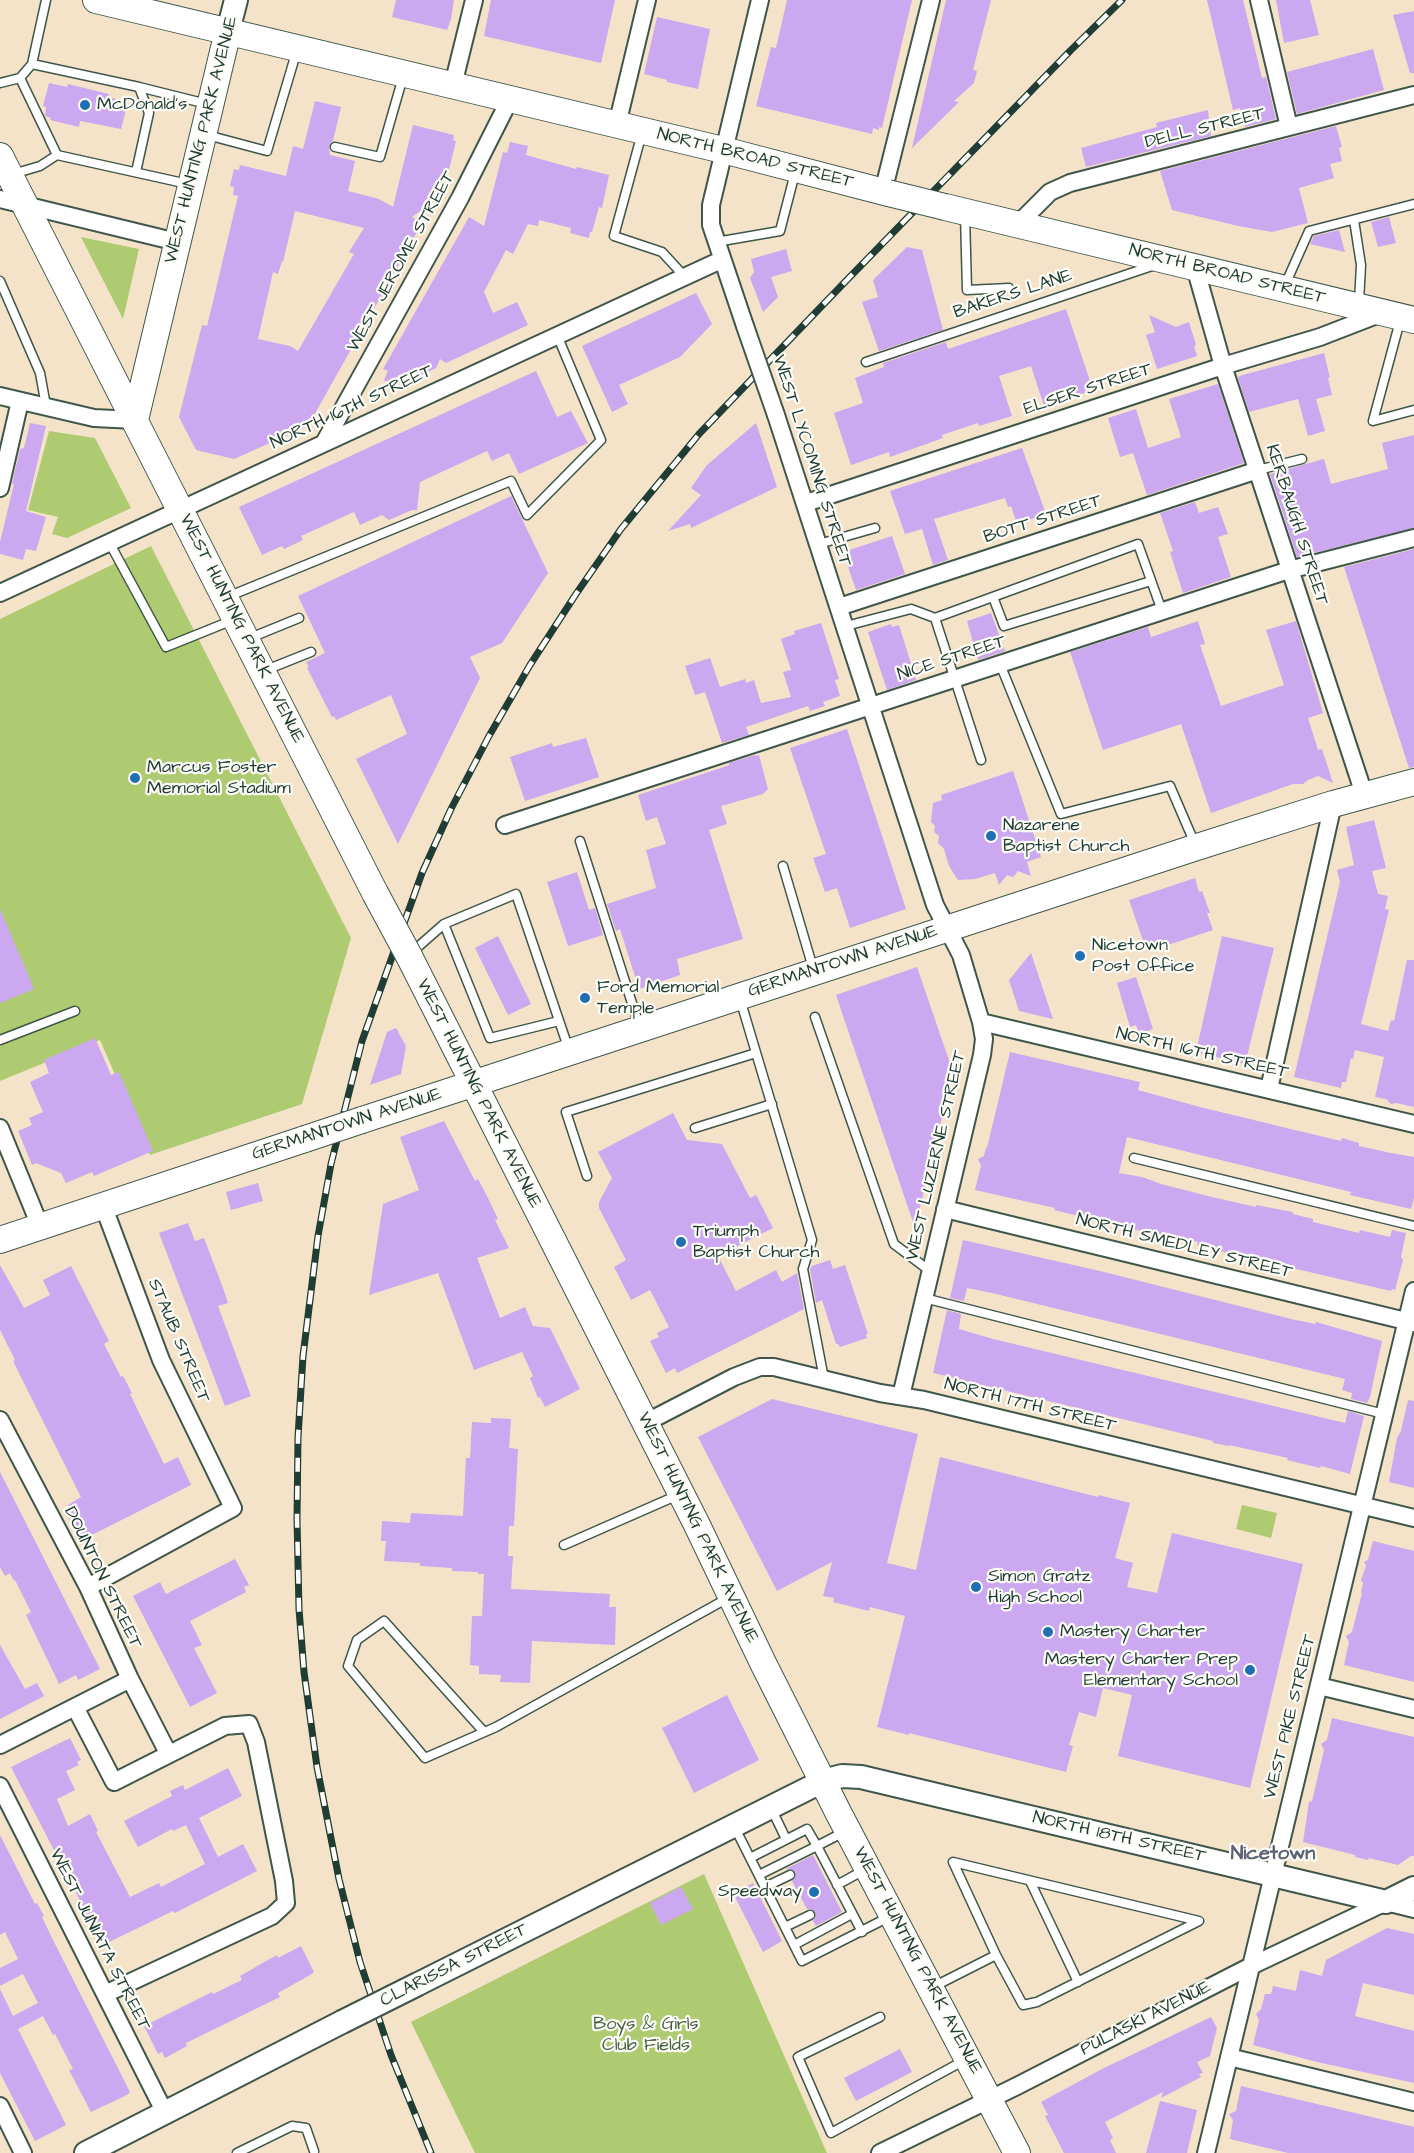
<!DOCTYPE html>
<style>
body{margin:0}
canvas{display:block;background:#f4e3c8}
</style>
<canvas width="1414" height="2153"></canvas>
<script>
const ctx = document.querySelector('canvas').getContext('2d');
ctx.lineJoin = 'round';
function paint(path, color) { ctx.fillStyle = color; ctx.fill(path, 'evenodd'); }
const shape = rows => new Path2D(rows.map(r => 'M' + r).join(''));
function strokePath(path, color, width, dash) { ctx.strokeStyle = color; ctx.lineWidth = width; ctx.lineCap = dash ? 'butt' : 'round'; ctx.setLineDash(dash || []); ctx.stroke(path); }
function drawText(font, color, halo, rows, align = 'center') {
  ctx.font = font + ' "Architects Daughter",sans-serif'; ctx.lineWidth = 4.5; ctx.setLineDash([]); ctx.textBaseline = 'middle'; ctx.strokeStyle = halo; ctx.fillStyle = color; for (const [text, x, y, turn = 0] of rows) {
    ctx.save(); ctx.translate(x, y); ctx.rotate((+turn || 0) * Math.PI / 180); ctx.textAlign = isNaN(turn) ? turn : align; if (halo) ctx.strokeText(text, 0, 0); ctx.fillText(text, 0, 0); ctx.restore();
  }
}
paint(shape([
 [81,237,139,249,123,319],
 [49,431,95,438,131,508,67,538,52,534,58,517,28,510],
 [151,546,351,938,302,1104,150,1155,100,1040,0,1081,0,619],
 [1242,1505,1277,1513,1271,1538,1236,1529],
 [704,1874,827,2153,475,2153,411,2022]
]), '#aecb72');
paint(shape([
 [396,0,454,0,451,19,447,30,392,17],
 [491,0,615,0,601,63,484,36],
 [787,0,912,0,882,128,879,127,879,130,873,128,872,134,756,106,771,47,776,48],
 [946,0,991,0,973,70,977,71,974,83,954,101,959,102,912,148],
 [1207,0,1243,0,1262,78,1266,77,1276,119,1245,127,1240,108,1233,110],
 [1276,0,1310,0,1319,35,1284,43],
 [1414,11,1414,73,1410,73,1393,15],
 [657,17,710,29,698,89,667,82,667,80,644,74],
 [1373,49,1384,90,1297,114,1287,72],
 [49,83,67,87,68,84,109,94,108,97,128,102,121,129,80,121,79,127,50,120,51,118,45,116,46,107,43,106],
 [315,101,341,107,333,141,330,143,329,148,330,155,355,161,348,191,379,199,393,207,413,125,454,135,453,140,456,141,449,170,447,169,438,198,412,217,422,223,308,426,234,459,196,450,179,417,202,325,207,326,211,310,238,196,233,195,234,187,230,186,234,169,239,170,240,165,286,176,293,146,303,149],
 [295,211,364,228,349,252,354,254,298,351,290,346,258,339,273,272,278,274,282,261,283,262],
 [1208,110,1211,136,1086,167,1081,148,1157,127,1156,123],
 [1336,126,1342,147,1339,148,1342,161,1330,164,1334,178,1299,188,1308,223,1272,232,1238,226,1172,210,1160,171],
 [510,142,528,146,526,155,576,169,577,167,609,175,602,208,599,207,592,232,590,232,589,238,570,233,571,228,539,220,538,226,528,224,513,254,506,250,484,292,493,313,517,302,528,325,446,363,440,359,436,368,411,380,408,379,393,385,384,380,388,371,383,369,469,217,484,226,503,152,507,153],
 [1389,217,1396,243,1378,247,1371,222],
 [1339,230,1345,252,1310,244,1314,236],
 [907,247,922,250,943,330,879,351,862,302,878,297,873,280],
 [786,249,792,271,771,277,778,297,763,312,750,278,754,272,751,259],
 [696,293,712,324,680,357,619,385,628,404,612,412,582,346],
 [1066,309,1093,390,1044,406,1031,366,999,376,1012,416,979,426,978,423,942,435,943,438,890,457,889,452,851,465,834,413,863,403,855,378,884,367,883,363,946,342,948,349],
 [1149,315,1176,327,1189,322,1196,345,1194,346,1197,356,1157,369,1146,335,1155,332],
 [1324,353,1330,378,1328,378,1332,395,1316,399,1325,431,1308,436,1298,399,1249,412,1238,378,1239,376],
 [536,371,557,417,571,411,588,443,519,474,509,453,492,461,487,451,420,482,417,510,412,510,389,520,382,515,360,525,354,512,301,536,303,540,284,549,282,546,262,555,239,507],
 [1218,384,1244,463,1147,495,1133,453,1120,457,1108,418,1136,409,1148,448,1181,437,1169,399],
 [30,423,46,426,26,511,46,517,36,551,26,549,23,560,0,554,0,542,14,484,12,484,20,449,24,448],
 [756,423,777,487,691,528,690,524,668,531,701,495,691,488,707,465],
 [1414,435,1414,528,1297,557,1270,474,1324,459,1331,484,1388,469,1382,443],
 [1022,448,1046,514,1017,524,1011,506,1008,507,1005,498,934,519,948,560,933,565,922,529,905,534,890,491],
 [511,496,548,573,502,643,470,657,480,678,398,844,356,759,407,734,391,695,336,720,334,716,332,717,307,668,309,667,306,662,325,653,298,596],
 [1195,502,1199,513,1218,507,1228,534,1218,537,1231,577,1183,593,1170,552,1173,551,1160,513],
 [892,536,905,574,856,590,843,552],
 [1414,549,1414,767,1409,768,1344,567],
 [991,613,1005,651,978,660,967,621],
 [1198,621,1205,644,1200,645,1221,706,1284,685,1266,630,1296,621,1323,713,1308,718,1318,750,1322,749,1333,783,1318,776,1308,780,1303,784,1293,784,1211,813,1181,724,1103,750,1070,652,1148,627,1151,637],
 [821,623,839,679,835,680,840,696,823,702,825,706,810,711,808,706,746,727,749,735,722,743,705,692,695,695,685,666,710,658,720,687,745,679,746,683,754,680,761,703,791,697,783,672,791,670,781,639,795,634,794,631],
 [891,624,892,627,899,625,916,680,887,690,868,632],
 [847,729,906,909,850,928,837,888,825,892,813,858,826,854,790,748],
 [586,738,599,777,525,801,510,757,552,743,553,747],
 [755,755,756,756,759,755,768,789,763,794,721,806,727,824,709,830,743,939,677,959,680,975,639,989,620,929,616,931,607,904,656,888,646,850,666,844,657,817,646,821,638,795,724,767,729,765,729,763],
 [1013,771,1041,857,1027,862,1031,876,1018,871,1013,877,1007,875,999,885,995,873,975,879,958,880,949,866,944,849,938,843,939,836,934,832,935,826,931,822,933,803,942,800,941,795],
 [1374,820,1386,868,1372,871,1378,894,1388,896,1385,909,1389,910,1361,1024,1388,1031,1391,1020,1394,1021,1407,960,1414,960,1414,1107,1396,1103,1391,1104,1386,1099,1375,1097,1384,1057,1355,1050,1353,1059,1351,1058,1346,1082,1342,1082,1341,1088,1294,1077,1340,882,1337,870,1354,865,1346,827],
 [577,872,589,910,595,908,603,935,568,946,547,882],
 [1195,878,1199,892,1202,891,1210,913,1207,913,1213,930,1147,952,1129,900],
 [0,909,34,989,0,1003],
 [498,936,531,1004,508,1015,475,948],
 [1222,936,1274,948,1245,1064,1196,1052],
 [1031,953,1053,1019,1019,1011,1009,980],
 [917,967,953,1072,915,1228,836,995],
 [1136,977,1153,1029,1139,1034,1136,1025,1130,1027,1117,983],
 [396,1028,406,1046,401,1074,370,1085,387,1032],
 [95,1038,111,1075,119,1072,153,1151,94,1176,92,1172,66,1183,61,1173,36,1163,32,1165,18,1131,32,1125,29,1118,43,1112,30,1082,49,1073,44,1060],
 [1010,1052,1140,1082,1138,1090,1200,1107,1299,1131,1341,1141,1342,1138,1359,1143,1359,1146,1391,1153,1414,1157,1414,1198,1411,1209,1350,1195,1351,1192,1127,1137,1119,1173,1142,1177,1161,1184,1212,1197,1256,1207,1256,1205,1293,1212,1293,1214,1313,1219,1313,1222,1359,1233,1360,1230,1390,1237,1392,1230,1406,1233,1401,1257,1403,1260,1395,1290,1392,1289,1391,1291,1236,1255,1197,1245,1198,1242,1132,1229,1054,1210,1055,1208,975,1190,981,1166,978,1159,984,1156,986,1147,987,1148],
 [673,1113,687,1140,722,1144,750,1198,756,1195,773,1228,718,1256,736,1291,776,1270,782,1282,797,1273,804,1309,677,1373,675,1368,666,1373,650,1341,659,1337,657,1333,669,1327,650,1290,631,1300,614,1267,626,1260,599,1208,599,1202,612,1178,598,1152],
 [444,1121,475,1181,478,1179,487,1196,498,1219,495,1220,509,1248,477,1258,500,1318,525,1307,533,1326,550,1328,580,1389,545,1407,540,1397,538,1398,530,1378,533,1376,522,1352,474,1370,438,1273,369,1295,383,1204,419,1190,400,1137],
 [258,1183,263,1201,231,1210,226,1192],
 [188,1223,195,1241,204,1238,223,1288,228,1303,218,1306,251,1396,225,1406,159,1233],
 [963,1240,1100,1271,1291,1319,1315,1324,1316,1322,1382,1341,1370,1397,1367,1403,1351,1399,1352,1393,1342,1390,1345,1379,992,1293,967,1288,964,1301,950,1298],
 [830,1260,833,1269,845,1265,868,1334,866,1334,867,1338,840,1347,838,1344,836,1344,822,1300,816,1303,810,1269,812,1266],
 [0,1265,24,1308,50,1295,43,1280,71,1266,109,1341,104,1344,121,1377,123,1376,132,1393,130,1394,164,1464,178,1457,191,1485,80,1541,67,1514,71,1512,68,1505,81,1497,13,1361,15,1360,0,1330],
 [947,1310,961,1314,959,1329,993,1339,1345,1423,1348,1411,1364,1416,1350,1474,1321,1466,1320,1468,1287,1460,1288,1458,1229,1445,1229,1446,1213,1443,1213,1441,933,1373],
 [772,1399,918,1434,887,1563,916,1570,940,1457,1098,1497,1099,1495,1130,1503,1115,1558,1133,1563,1127,1587,1157,1593,1172,1533,1303,1564,1250,1788,1118,1756,1132,1695,1103,1688,1096,1717,1079,1712,1069,1745,1073,1746,1066,1772,909,1733,909,1735,877,1727,905,1616,870,1607,869,1611,833,1602,834,1598,823,1596,832,1562,777,1591,698,1437],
 [1408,1400,1414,1401,1414,1488,1389,1482,1397,1438,1401,1431],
 [491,1418,511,1419,509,1448,518,1449,514,1526,509,1526,508,1556,513,1556,511,1589,610,1594,609,1607,616,1607,615,1645,532,1641,530,1683,500,1682,501,1675,479,1674,479,1666,470,1665,472,1616,482,1616,484,1574,478,1574,478,1572,452,1571,452,1568,420,1566,420,1563,384,1561,386,1541,381,1541,382,1521,410,1523,411,1513,463,1516,466,1458,470,1458,472,1422,491,1423],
 [0,1472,100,1669,78,1680,76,1675,59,1684,26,1615,31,1612,15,1580,14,1581,10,1573,5,1576,0,1567],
 [1373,1541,1414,1551,1414,1682,1344,1665,1349,1642,1346,1636,1352,1632,1362,1593,1361,1593,1363,1583,1361,1580,1366,1566,1364,1562,1368,1560],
 [235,1559,249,1585,244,1587,246,1592,190,1621,202,1645,194,1648,217,1693,190,1707,133,1596,160,1582,166,1594],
 [0,1645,25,1689,37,1683,44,1696,0,1719],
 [727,1695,759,1760,694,1793,662,1728],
 [1332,1718,1414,1737,1414,1856,1411,1856,1398,1865,1369,1858,1368,1860,1355,1857,1355,1855,1303,1842,1309,1802,1312,1801,1324,1750,1321,1744,1327,1740],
 [70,1738,81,1760,77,1762,79,1765,66,1771,75,1790,57,1799,68,1826,90,1814,98,1831,96,1832,130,1897,159,1883,161,1887,205,1864,186,1825,173,1831,172,1829,138,1847,124,1821,172,1796,170,1791,183,1785,185,1790,228,1768,242,1796,199,1818,218,1857,243,1844,257,1871,175,1913,173,1911,103,1945,11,1767],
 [0,1835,35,1904,37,1903,44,1916,42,1917,52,1938,130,2092,127,2095,91,2112,69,2070,73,2069,55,2034,53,2035,43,2016,18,2029,66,2125,35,2141,0,2073,0,1989,13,2016,38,2003,23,1974,0,1986,0,1968,18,1959,5,1932,0,1935],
 [813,1855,842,1912,816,1926,813,1921,816,1916,815,1912,811,1909,807,1909,792,1881,796,1876,795,1872,786,1869],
 [753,1883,782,1941,763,1952,733,1893],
 [681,1887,693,1909,661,1925,650,1903],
 [1387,1928,1414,1934,1414,1995,1363,1983,1355,2016,1414,2031,1414,2083,1317,2062,1253,2045,1259,2020,1256,2014,1261,2009,1265,1994,1271,1994,1273,1986,1296,1991,1300,1970,1322,1976,1326,1960],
 [301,1946,314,1972,310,1975,278,1993,280,1997,186,2043,187,2046,165,2058,162,2052,158,2054,144,2026,212,1992,213,1994,242,1980,240,1976,266,1961,277,1955,278,1958],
 [1211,2017,1217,2028,1210,2056,1197,2062,1203,2073,1199,2074,1201,2077,1161,2098,1163,2092,1105,2122,1113,2138,1110,2140,1116,2153,1064,2153,1045,2116,1048,2115,1041,2102,1102,2069],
 [900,2049,912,2072,856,2101,844,2078],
 [1241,2086,1414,2127,1414,2153,1288,2153,1230,2139,1233,2120,1229,2114,1236,2111],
 [1160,2101,1197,2110,1187,2153,1146,2153]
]), '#cba8f0');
const lane = shape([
 [32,64,46,0],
 [20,78,57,155],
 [0,83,20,78,32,64,139,87,149,113,136,172],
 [139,87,207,104],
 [642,133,614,236,662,252,685,277],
 [207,135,267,151,297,50],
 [335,147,380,157,403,77],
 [13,174,40,166,57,155,188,184],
 [965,215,967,290,1009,288],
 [1354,220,1361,265,1359,302],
 [716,242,780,231,795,173],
 [0,281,40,373,46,406],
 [1285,285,1309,231,1414,204],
 [1400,321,1373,421,1414,410],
 [866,362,1155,265],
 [1258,470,1302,459],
 [109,542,166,647,233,620],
 [819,544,875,528],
 [227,597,511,481,527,515,601,440,557,335],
 [993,597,1004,626,1151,581],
 [935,618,1138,544,1162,611],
 [846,626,911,609,935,618,981,760],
 [250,638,299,618],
 [1000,664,1061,814,1170,786,1195,844],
 [266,670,311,652],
 [580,841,639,1025],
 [783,866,813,968],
 [444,924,490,1038,559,1021],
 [411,953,444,924,516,894,569,1050],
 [740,999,812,1240,803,1269,824,1379],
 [815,1017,894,1244,930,1271],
 [0,1040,75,1011],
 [695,1128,772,1104],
 [1134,1158,1414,1226],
 [587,1176,566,1112,756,1053],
 [924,1298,1384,1414],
 [564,1545,678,1495],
 [484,1732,384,1621,357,1640,348,1666,425,1758,496,1727,728,1598],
 [772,1810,786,1839],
 [734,1826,802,1961,891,1916],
 [750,1858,807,1829,817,1846,846,1831],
 [759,1875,817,1846,862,1932],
 [1030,1881,1078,1982],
 [837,1885,866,1869],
 [765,1887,790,1875],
 [785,1927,810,1915],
 [794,1945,852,1914],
 [933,1987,996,1955,953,1862,1199,1921,1037,2002,1023,2005,996,1955],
 [880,2017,798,2057,831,2133,965,2060],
 [237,2153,292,2126,306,2128,314,2151]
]);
const street = shape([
 [1259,0,1289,127],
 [453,85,474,0],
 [617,125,647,0],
 [883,192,931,0],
 [0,199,177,242],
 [1018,224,1050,192,1070,183,1414,95],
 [1195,267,1223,366,1364,794],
 [745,326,711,225,711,205,760,0],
 [0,396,94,418,135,420],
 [776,415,935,905,961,955,981,1022,984,1039,982,1055,901,1396],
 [324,443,460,198,510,99],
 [0,488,20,401],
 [806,503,1223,366,1320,337,1382,313],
 [0,593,721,260],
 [839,607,1258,470],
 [505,825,1289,570,1414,538],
 [981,1022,1414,1124],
 [1269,1089,1333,804],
 [0,1128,40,1226],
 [945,1209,1414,1323],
 [0,1420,88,1587,130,1679,168,1753],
 [645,1423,734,1377,760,1367,774,1367,880,1393,924,1400,1414,1518],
 [88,1587,233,1508,161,1360,103,1205],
 [1319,1686,1414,1709],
 [75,1707,114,1782,225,1726,249,1724,256,1742,284,1881,286,1903,272,1916,105,1994],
 [0,1745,130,1679],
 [0,1786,164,2111],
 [1229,2057,1414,2102],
 [0,2106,23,2153],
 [880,2153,1017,2086,1251,1966,1386,1902,1414,1909],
 [1206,2153,1414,1291]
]);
const secondary = shape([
 [228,31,236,0],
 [418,1984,823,1781,842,1776,861,1777,1386,1902,1414,1888],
 [86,2153,342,2022]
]);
const primary = shape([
 [96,0,723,150,888,193],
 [0,156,375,893],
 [945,207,1414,320],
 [135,420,228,31],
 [409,956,697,1525,763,1663,839,1814,1017,2153],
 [362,1120,1197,847,1333,804,1414,782],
 [0,1240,305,1139]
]);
strokePath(lane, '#3f564a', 11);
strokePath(street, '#3f564a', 20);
strokePath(secondary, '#3f564a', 26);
strokePath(primary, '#3f564a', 28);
strokePath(lane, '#fff', 8);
strokePath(street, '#fff', 16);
strokePath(secondary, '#fff', 22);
strokePath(primary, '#fff', 26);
const rail = shape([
 [431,2153,391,2055,360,1962,339,1879,317,1767,304,1672,299,1609,297,1519,298,1437,303,1356,318,1236,331,1164,362,1041,422,873,451,809,489,736,530,665,576,594,621,529,699,434,842,285,1070,51,1122,0]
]);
strokePath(rail, '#1f3d34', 7);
strokePath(rail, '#fdfcf7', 4.5, [14]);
const streetBridge = shape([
 [745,326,776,415]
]);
const secondaryBridge = shape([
 [342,2022,418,1984]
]);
const primaryBridge = shape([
 [888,193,945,207],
 [375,893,409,956],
 [305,1139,362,1120]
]);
strokePath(streetBridge, '#3f564a', 20, []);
strokePath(secondaryBridge, '#3f564a', 26, []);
strokePath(primaryBridge, '#3f564a', 28, []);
strokePath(streetBridge, '#fff', 16);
strokePath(secondaryBridge, '#fff', 22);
strokePath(primaryBridge, '#fff', 26);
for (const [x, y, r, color] of [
 [85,105,6,"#1f6fb2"],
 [135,778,6,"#1f6fb2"],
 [991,836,6,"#1f6fb2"],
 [1080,956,6,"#1f6fb2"],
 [585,998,6,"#1f6fb2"],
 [681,1242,6,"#1f6fb2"],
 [976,1587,6,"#1f6fb2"],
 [1048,1632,6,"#1f6fb2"],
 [1250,1670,6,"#1f6fb2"],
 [814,1892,6,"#1f6fb2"]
]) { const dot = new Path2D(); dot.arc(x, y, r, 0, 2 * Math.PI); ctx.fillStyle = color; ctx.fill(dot); strokePath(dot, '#fdfcf7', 2); }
drawText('18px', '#1f3d34', '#fdfcf7', [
 ["McDonald's",97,105],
 ["Marcus Foster",147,768],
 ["Memorial Stadium",147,789],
 ["Nazarene",1003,826],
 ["Baptist Church",1003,847],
 ["Nicetown",1092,946],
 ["Post Office",1092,967],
 ["Ford Memorial",597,988],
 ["Temple",597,1009],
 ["Triumph",693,1232],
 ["Baptist Church",693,1253],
 ["Simon Gratz",988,1577],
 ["High School",988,1598],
 ["Mastery Charter",1060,1632],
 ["Mastery Charter Prep",1238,1660,"right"],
 ["Elementary School",1238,1681,"right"],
 ["Speedway",802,1892,"right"]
], 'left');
drawText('18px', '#1f3d34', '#fdfcf7', [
 ["DELL STREET",1205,129,-14],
 ["WEST HUNTING PARK AVENUE",202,140,-76],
 ["NORTH BROAD STREET",755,159,14],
 ["WEST JEROME STREET",402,262,-61],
 ["NORTH BROAD STREET",1227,275,14],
 ["BAKERS LANE",1013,295,-18],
 ["ELSER STREET",1088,390,-18],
 ["NORTH 16TH STREET",352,408,-25],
 ["WEST LYCOMING STREET",811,461,72],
 ["BOTT STREET",1043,520,-18],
 ["KERBAUGH STREET",1296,525,72],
 ["WEST HUNTING PARK AVENUE",241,629,63],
 ["NICE STREET",952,659,-18],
 ["GERMANTOWN AVENUE",843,962,-18],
 ["NORTH 16TH STREET",1202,1054,13],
 ["WEST HUNTING PARK AVENUE",478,1094,63],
 ["GERMANTOWN AVENUE",347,1125,-18],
 ["WEST LUZERNE STREET",937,1156,-77],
 ["NORTH SMEDLEY STREET",1184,1247,14],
 ["STAUB STREET",178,1341,67],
 ["NORTH 17TH STREET",1030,1406,14],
 ["WEST HUNTING PARK AVENUE",697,1528,64],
 ["DOUNTON STREET",102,1578,64],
 ["WEST PIKE STREET",1291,1717,-76],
 ["NORTH 18TH STREET",1119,1838,13],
 ["WEST JUNIATA STREET",99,1940,63],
 ["WEST HUNTING PARK AVENUE",917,1961,62],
 ["CLARISSA STREET",454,1966,-27],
 ["PULASKI AVENUE",1146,2019,-27]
]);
drawText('18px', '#436044', '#fdfcf7', [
 ["Boys & Girls",646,2025],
 ["Club Fields",646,2046]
]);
drawText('bold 20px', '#5b6276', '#fdfcf7', [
 ["Nicetown",1273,1855]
]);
</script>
